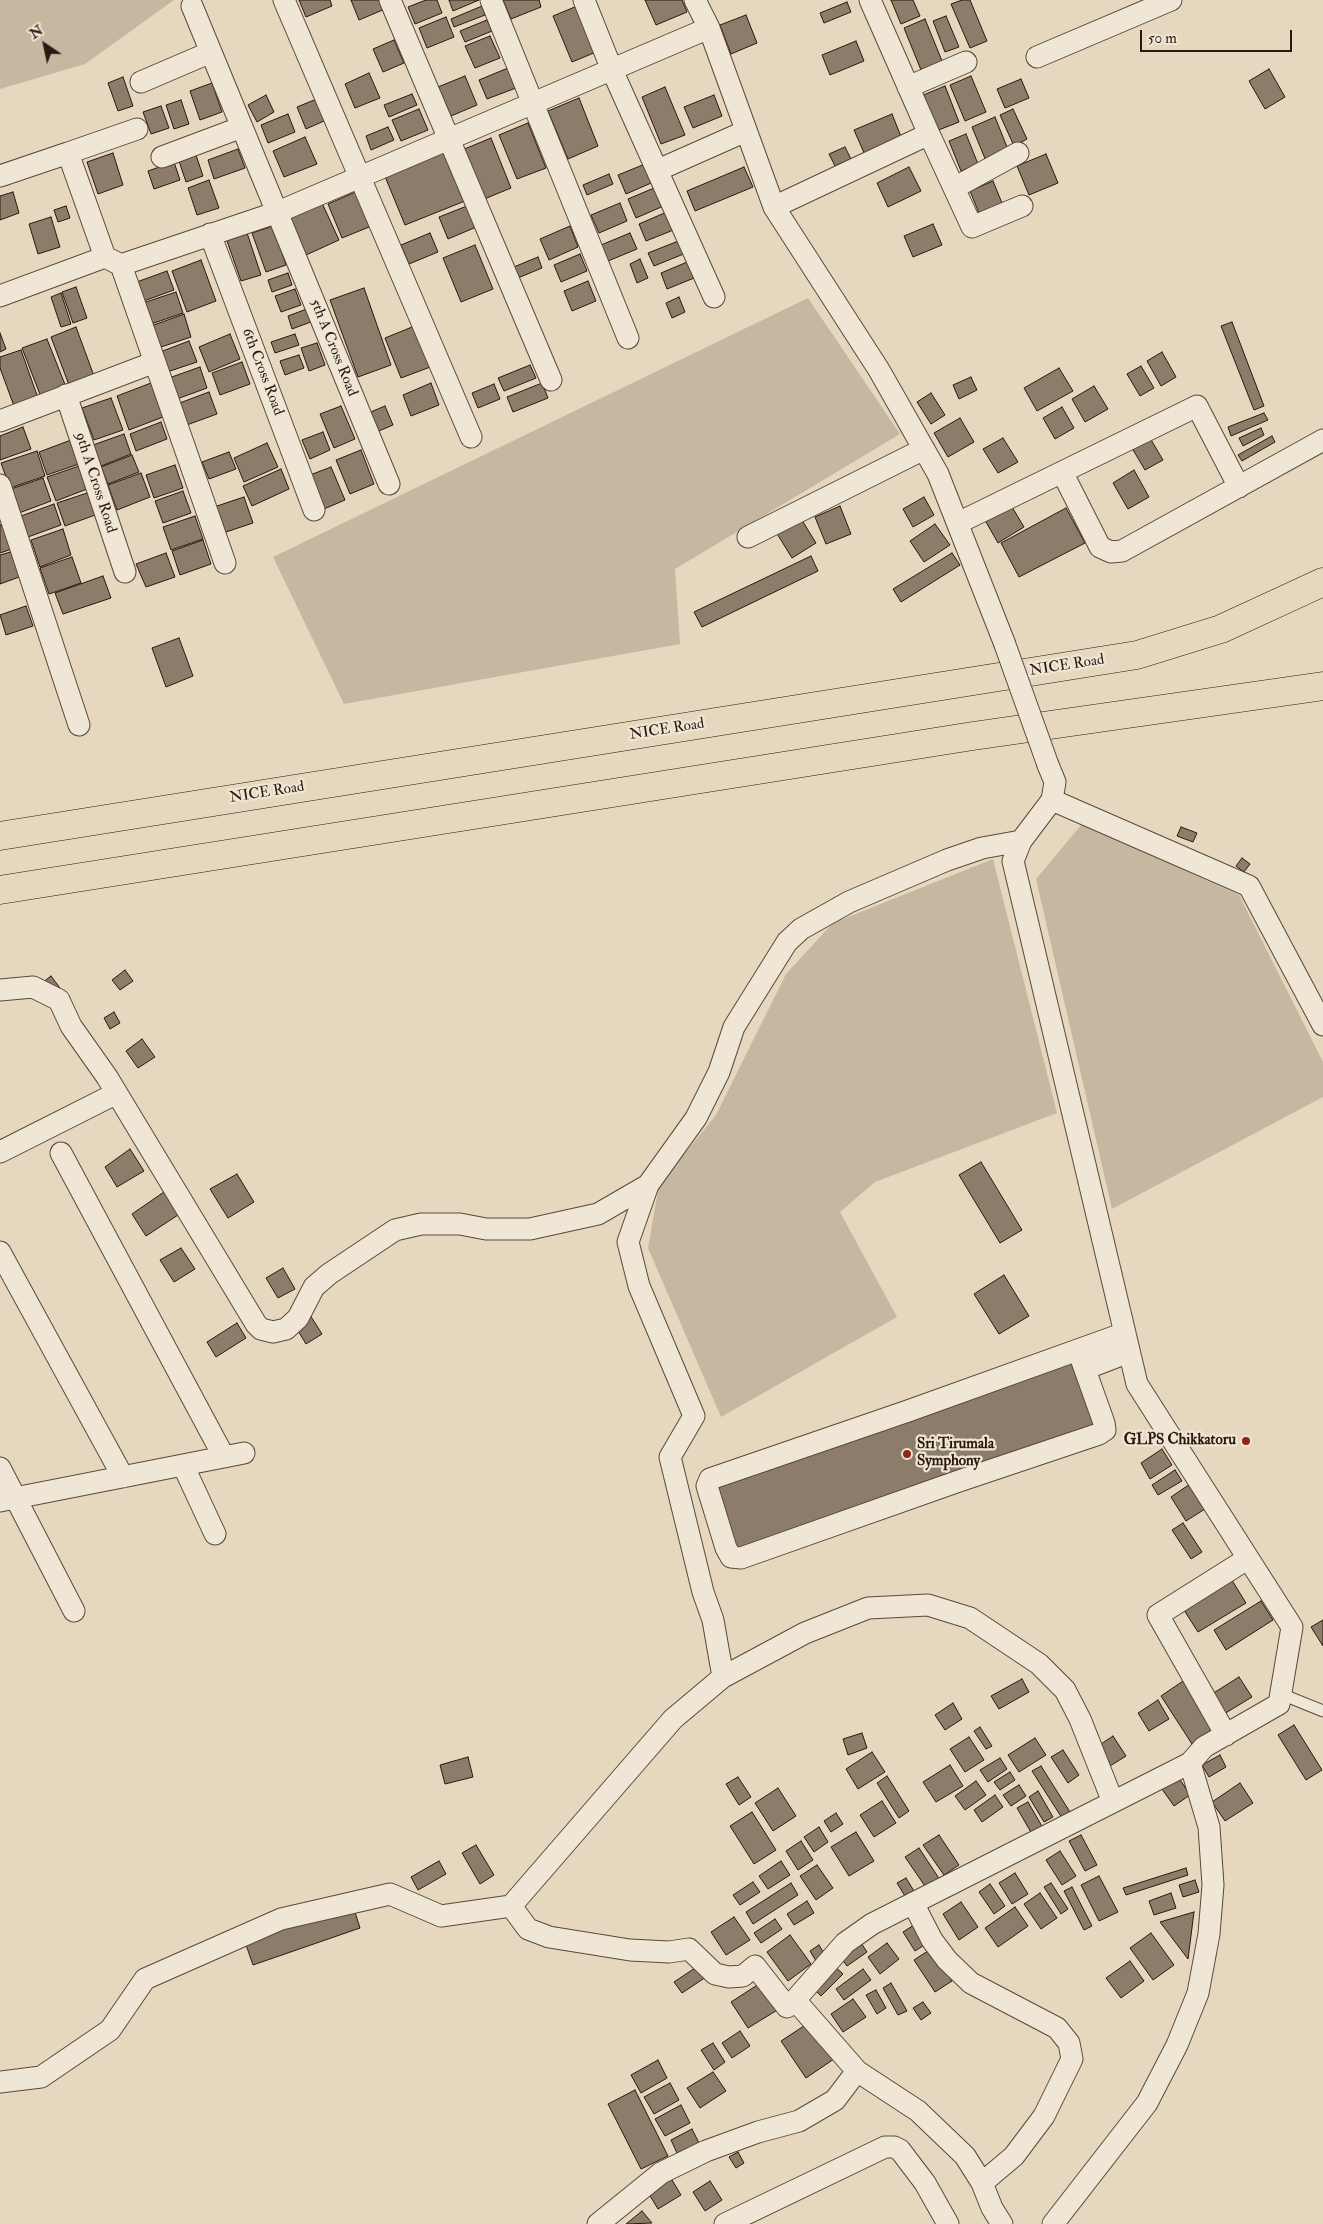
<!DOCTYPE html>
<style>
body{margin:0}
#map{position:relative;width:1323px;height:2224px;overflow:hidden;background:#e6d8bf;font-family:"IM FELL Double Pica",serif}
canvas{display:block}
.north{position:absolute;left:20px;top:20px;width:50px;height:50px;-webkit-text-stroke:4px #efe6d5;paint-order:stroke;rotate:326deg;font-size:14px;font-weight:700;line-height:20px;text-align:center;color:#2b180e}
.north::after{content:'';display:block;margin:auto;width:18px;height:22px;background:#2b180e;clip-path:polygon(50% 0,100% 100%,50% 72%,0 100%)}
.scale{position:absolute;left:1140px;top:30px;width:152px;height:22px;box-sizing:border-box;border:2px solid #2b180e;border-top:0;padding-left:6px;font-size:15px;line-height:18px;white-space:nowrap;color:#2b180e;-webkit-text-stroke:4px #efe6d5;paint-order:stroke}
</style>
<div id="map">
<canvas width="1323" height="2224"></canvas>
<div class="north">N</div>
<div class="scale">50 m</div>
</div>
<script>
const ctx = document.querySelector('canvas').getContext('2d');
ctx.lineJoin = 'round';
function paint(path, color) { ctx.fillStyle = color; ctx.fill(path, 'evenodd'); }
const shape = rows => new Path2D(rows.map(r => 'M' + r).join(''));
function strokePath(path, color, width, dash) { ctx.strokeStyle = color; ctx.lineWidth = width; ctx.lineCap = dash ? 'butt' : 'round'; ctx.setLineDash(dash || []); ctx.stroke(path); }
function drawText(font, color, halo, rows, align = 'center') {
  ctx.font = font + ' "IM FELL Double Pica",serif'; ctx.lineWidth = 4.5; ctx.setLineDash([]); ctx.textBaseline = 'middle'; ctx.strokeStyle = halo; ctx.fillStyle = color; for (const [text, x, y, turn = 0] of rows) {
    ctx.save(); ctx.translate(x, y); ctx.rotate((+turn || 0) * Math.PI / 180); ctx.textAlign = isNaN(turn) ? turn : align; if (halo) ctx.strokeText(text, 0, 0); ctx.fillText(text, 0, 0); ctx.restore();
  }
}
paint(shape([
 [0,0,174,0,85,64,0,89],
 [808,298,900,434,675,569,680,644,344,704,273,557],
 [1082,824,1239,895,1323,1062,1323,1097,1112,1209,1036,879],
 [993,859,1057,1113,875,1182,840,1212,897,1317,721,1417,648,1248,659,1185,716,1115,786,974,833,923]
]), '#c6b7a1');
const building = shape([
 [299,0,330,0,332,6,306,17,299,0],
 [351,0,382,0,385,9,359,20,351,0],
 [426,0,437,0,442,13,415,24,408,7,426,0],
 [449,0,479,0,453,11,449,0],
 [503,0,539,0,541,7,511,19,503,0],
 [645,0,682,0,687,12,656,25,645,0],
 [891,0,913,0,920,16,901,24,891,0],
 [962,0,970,0,987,41,970,48,951,4,962,0],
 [847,2,851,12,824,23,820,13,847,2],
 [582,4,601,50,572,62,553,16,582,4],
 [482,6,485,15,454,27,451,19,482,6],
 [746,15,757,43,731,54,720,25,746,15],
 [946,16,959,47,945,52,933,21,946,16],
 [446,17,454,37,427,48,419,28,446,17],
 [925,19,942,61,921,70,904,28,925,19],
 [487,20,492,31,465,42,460,31,487,20],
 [490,36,500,58,475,68,465,46,490,36],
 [394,40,404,63,383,72,373,49,394,40],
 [856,41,864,61,830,75,822,55,856,41],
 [508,68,516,88,487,99,479,80,508,68],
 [1269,69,1285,97,1265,109,1249,81,1269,69],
 [369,73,380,98,355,108,345,84,369,73],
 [465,76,477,105,451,116,438,87,465,76],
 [971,76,986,112,965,121,950,85,971,76],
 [123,77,133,106,118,111,108,83,123,77],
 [1021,79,1029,98,1005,108,997,89,1021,79],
 [212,83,222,112,200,120,190,91,212,83],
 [945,86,959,122,936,131,921,96,945,86],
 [665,87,685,135,661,144,642,97,665,87],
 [412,94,417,105,389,117,384,105,412,94],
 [266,95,274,112,257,122,248,105,266,95],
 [714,95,722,116,693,128,684,107,714,95],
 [324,96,333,117,306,129,297,107,324,96],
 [579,98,598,146,568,159,548,111,579,98],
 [181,100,189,124,174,129,166,105,181,100],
 [161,106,169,128,151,134,143,112,161,106],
 [419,109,428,130,401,141,392,120,419,109],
 [1013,109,1027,139,1014,146,1000,115,1013,109],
 [288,114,295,132,268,143,261,125,288,114],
 [892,114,902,139,865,155,854,130,892,114],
 [995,117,1009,152,986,161,972,127,995,117],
 [528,123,546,168,517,179,499,135,528,123],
 [388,127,394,140,371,150,366,136,388,127],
 [966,134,978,164,961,171,949,141,966,134],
 [305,137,317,164,284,177,273,151,305,137],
 [491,138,511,188,482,200,462,150,491,138],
 [449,147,470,199,405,225,384,174,449,147],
 [845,147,851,159,835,166,829,154,845,147],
 [238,149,245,168,214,179,208,160,238,149],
 [195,152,203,176,186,182,178,158,195,152],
 [113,153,123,185,98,194,87,162,113,153],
 [1046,154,1058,183,1029,195,1017,166,1046,154],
 [174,162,180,180,154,189,148,171,174,162],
 [650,162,658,180,626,194,618,175,650,162],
 [744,167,753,187,695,211,687,191,744,167],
 [909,167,921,191,888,207,877,183,909,167],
 [609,174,613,184,587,195,583,185,609,174],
 [209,180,219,208,197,215,188,188,209,180],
 [993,181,1004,208,981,218,970,191,993,181],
 [661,185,668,204,636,218,628,199,661,185],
 [360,190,374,225,342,238,328,204,360,190],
 [13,192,19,213,0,220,0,196,13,192],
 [322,203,339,240,306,255,290,218,322,203],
 [620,203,627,221,599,233,591,215,620,203],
 [472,204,481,225,448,239,439,217,472,204],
 [66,206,70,218,58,222,54,210,66,206],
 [669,211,676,229,646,241,639,224,669,211],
 [51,217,60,247,38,254,29,224,51,217],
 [933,224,942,245,913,257,904,236,933,224],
 [273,226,286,265,266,272,252,233,273,226],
 [570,226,578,247,549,260,540,239,570,226],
 [247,233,261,275,241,281,227,241,247,233],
 [430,233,438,252,409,264,401,245,430,233],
 [630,233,637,249,608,261,601,245,630,233],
 [686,238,691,251,654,266,648,253,686,238],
 [475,245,493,289,461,302,443,258,475,245],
 [580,254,587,271,561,282,554,265,580,254],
 [538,257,542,268,513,280,509,269,538,257],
 [640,259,648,278,637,283,630,264,640,259],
 [201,260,216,301,187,312,172,271,201,260],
 [692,260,699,276,667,289,661,273,692,260],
 [167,271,174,290,141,302,134,283,167,271],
 [288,273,292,285,272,292,268,280,288,273],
 [588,281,596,301,572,311,564,291,588,281],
 [76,287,87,318,73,323,62,292,76,287],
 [364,288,391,365,358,377,330,300,364,288],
 [295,289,301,305,281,312,275,296,295,289],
 [176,292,183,313,151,324,143,303,176,292],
 [61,293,71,324,61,327,51,297,61,293],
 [679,297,685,312,672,318,666,303,679,297],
 [312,307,316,320,292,329,288,316,312,307],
 [184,314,191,337,158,348,151,326,184,314],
 [1232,322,1264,406,1254,410,1221,326,1232,322],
 [417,325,433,366,401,378,385,338,417,325],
 [76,327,94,376,69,385,51,337,76,327],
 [0,333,6,349,0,352,0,333],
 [230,334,240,359,209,372,199,347,230,334],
 [295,334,299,345,275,353,271,342,295,334],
 [47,339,66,387,41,397,22,348,47,339],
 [189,341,197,362,167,372,160,352,189,341],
 [317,343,325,365,309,371,301,348,317,343],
 [21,350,38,398,14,406,0,368,0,357,21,350],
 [1162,352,1176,377,1161,386,1147,361,1162,352],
 [299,355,304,368,285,375,280,361,299,355],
 [242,362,250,384,220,395,212,373,242,362],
 [530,365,536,378,504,391,498,378,530,365],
 [1141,366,1154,388,1140,396,1127,374,1141,366],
 [200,367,207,388,177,399,169,378,200,367],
 [1059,368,1073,391,1037,411,1024,388,1059,368],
 [971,377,977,390,959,399,953,385,971,377],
 [151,383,163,417,129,430,117,396,151,383],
 [431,383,439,405,411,416,403,395,431,383],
 [542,383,548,398,513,412,507,397,542,383],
 [494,384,500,399,478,408,472,393,494,384],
 [1094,386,1108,409,1085,422,1072,399,1094,386],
 [209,392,217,414,184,426,177,404,209,392],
 [931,393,945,415,931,424,917,402,931,393],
 [111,398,123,430,94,440,82,408,111,398],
 [341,406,355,439,334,448,320,414,341,406],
 [385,406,393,425,374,433,366,414,385,406],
 [1062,407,1074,428,1055,439,1043,418,1062,407],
 [1264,413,1268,420,1231,436,1228,427,1264,413],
 [960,418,974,442,948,457,934,433,960,418],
 [161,422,167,439,136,451,130,434,161,422],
 [23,427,31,449,0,460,0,436,23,427],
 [1261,428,1264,435,1243,446,1239,438,1261,428],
 [323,432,330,450,310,459,302,440,323,432],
 [1147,433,1163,460,1145,470,1129,443,1147,433],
 [124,434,131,454,101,466,93,445,124,434],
 [1272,436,1275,442,1242,461,1238,455,1272,436],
 [1003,438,1018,462,998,473,983,449,1003,438],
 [71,440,79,464,47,475,39,452,71,440],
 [267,443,278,467,244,482,234,458,267,443],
 [361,450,374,484,350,494,336,460,361,450],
 [37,451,45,476,10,488,1,463,37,451],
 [229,452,236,469,209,479,202,462,229,452],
 [132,455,139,472,108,484,101,467,132,455],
 [175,465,183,488,154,498,146,475,175,465],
 [79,466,87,489,56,501,47,477,79,466],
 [331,467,345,500,324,509,310,475,331,467],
 [281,469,289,489,252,506,243,486,281,469],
 [1134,470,1149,497,1128,509,1113,483,1134,470],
 [141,473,150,497,117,510,108,485,141,473],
 [43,478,51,501,19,513,11,489,43,478],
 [183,491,191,513,163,523,155,501,183,491],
 [90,492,98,514,65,526,57,503,90,492],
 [244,497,253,523,220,534,211,508,244,497],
 [924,497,934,515,913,527,903,509,924,497],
 [1009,502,1024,527,998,543,982,515,1009,502],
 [54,504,61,525,28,537,21,516,54,504],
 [840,506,851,534,826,544,815,517,840,506],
 [1066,508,1085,543,1019,577,1001,543,1066,508],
 [195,516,203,539,171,550,163,527,195,516],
 [800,517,816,543,792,558,776,532,800,517],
 [4,524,12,549,0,553,0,525,4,524],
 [935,524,950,545,924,562,910,541,935,524],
 [63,529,71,555,40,567,31,540,63,529],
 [203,540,211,564,180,575,172,551,203,540],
 [14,551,22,576,0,584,0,555,14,551],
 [166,553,175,577,146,587,136,564,166,553],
 [952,553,960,565,901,602,893,589,952,553],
 [811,556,818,571,702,627,694,612,811,556],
 [72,557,81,583,49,594,40,568,72,557],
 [103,576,111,598,63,614,55,593,103,576],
 [26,606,33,626,6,635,0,615,26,606],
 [179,638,193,676,166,687,152,648,179,638],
 [1181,827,1197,833,1193,842,1177,836,1181,827],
 [1242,858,1250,864,1244,872,1236,866,1242,858],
 [125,970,133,981,120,990,112,980,125,970],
 [51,976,60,988,51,995,42,983,51,976],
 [114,1012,120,1023,110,1029,104,1018,114,1012],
 [142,1039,155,1057,138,1068,126,1051,142,1039],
 [130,1149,144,1171,117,1187,105,1167,130,1149],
 [981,1162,1022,1230,1000,1243,959,1175,981,1162],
 [237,1174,254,1202,228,1218,210,1189,237,1174],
 [164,1192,178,1215,146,1236,132,1214,164,1192],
 [181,1248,195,1269,174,1282,160,1260,181,1248],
 [283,1268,295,1289,278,1298,266,1278,283,1268],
 [1004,1275,1029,1316,999,1334,974,1294,1004,1275],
 [310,1315,322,1334,306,1344,294,1324,310,1315],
 [237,1323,246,1338,216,1357,207,1342,237,1323],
 [1075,1357,1099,1424,737,1550,715,1483,1075,1357],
 [1162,1449,1172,1465,1150,1479,1141,1463,1162,1449],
 [1175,1470,1182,1481,1158,1495,1152,1485,1175,1470],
 [1190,1484,1205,1509,1186,1521,1171,1497,1190,1484],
 [1183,1523,1202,1552,1191,1559,1172,1530,1183,1523],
 [1230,1577,1246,1603,1198,1632,1182,1607,1230,1577],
 [1261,1601,1273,1620,1226,1650,1214,1630,1261,1601],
 [1323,1620,1323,1646,1311,1627,1323,1620],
 [1239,1677,1252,1697,1224,1714,1212,1694,1239,1677],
 [1022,1679,1029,1692,999,1709,991,1696,1022,1679],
 [1186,1679,1217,1728,1192,1744,1161,1696,1186,1679],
 [1158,1700,1169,1719,1149,1731,1138,1713,1158,1700],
 [953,1703,962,1719,945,1730,935,1715,953,1703],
 [1294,1725,1322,1770,1306,1780,1278,1735,1294,1725],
 [980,1727,992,1746,986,1749,974,1731,980,1727],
 [862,1733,867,1748,848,1755,843,1739,862,1733],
 [1113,1736,1126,1756,1110,1766,1098,1746,1113,1736],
 [969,1737,984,1760,965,1772,950,1749,969,1737],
 [1035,1738,1046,1755,1019,1772,1008,1755,1035,1738],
 [1063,1750,1079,1775,1068,1783,1051,1757,1063,1750],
 [872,1752,885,1772,858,1789,846,1769,872,1752],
 [1220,1755,1226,1767,1209,1777,1202,1765,1220,1755],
 [468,1757,473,1777,445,1784,440,1765,468,1757],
 [1000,1758,1007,1769,988,1782,980,1770,1000,1758],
 [950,1765,963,1786,936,1802,923,1782,950,1765],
 [1041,1766,1070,1812,1062,1818,1032,1771,1041,1766],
 [1010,1772,1015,1780,1000,1790,994,1782,1010,1772],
 [887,1776,909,1811,899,1818,877,1783,887,1776],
 [738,1777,751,1797,739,1805,726,1784,738,1777],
 [1179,1778,1190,1795,1174,1806,1162,1789,1179,1778],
 [976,1781,986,1795,965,1810,955,1796,976,1781],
 [1240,1783,1253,1803,1225,1821,1212,1802,1240,1783],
 [1019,1785,1026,1796,1011,1806,1003,1795,1019,1785],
 [778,1788,796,1816,773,1831,755,1803,778,1788],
 [1038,1791,1053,1817,1044,1822,1029,1797,1038,1791],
 [995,1795,1003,1807,982,1822,974,1810,995,1795],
 [882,1801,896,1823,874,1837,860,1815,882,1801],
 [1028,1802,1043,1828,1032,1834,1017,1808,1028,1802],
 [752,1812,776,1850,754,1864,730,1826,752,1812],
 [836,1813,843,1824,831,1832,824,1821,836,1813],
 [819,1827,828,1842,814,1852,804,1837,819,1827],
 [856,1832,874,1861,849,1876,831,1847,856,1832],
 [939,1835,959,1865,944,1875,923,1845,939,1835],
 [1081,1835,1097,1865,1085,1871,1069,1841,1081,1835],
 [801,1841,813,1860,798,1870,786,1851,801,1841],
 [476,1845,494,1875,480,1884,462,1853,476,1845],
 [919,1848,942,1883,929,1892,905,1857,919,1848],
 [1060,1851,1076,1876,1062,1885,1046,1860,1060,1851],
 [439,1861,446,1874,418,1890,411,1877,439,1861],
 [781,1861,790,1875,768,1889,759,1876,781,1861],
 [817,1865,833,1888,816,1900,800,1876,817,1865],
 [1186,1868,1188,1875,1126,1895,1123,1888,1186,1868],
 [1015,1873,1028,1894,1012,1904,999,1883,1015,1873],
 [1099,1876,1118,1912,1099,1921,1081,1885,1099,1876],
 [906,1878,917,1896,908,1901,897,1883,906,1878],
 [1195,1880,1199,1892,1183,1897,1179,1885,1195,1880],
 [753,1882,760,1892,740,1905,733,1895,753,1882],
 [791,1883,798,1895,753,1924,746,1912,791,1883],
 [1051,1883,1068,1909,1061,1914,1044,1887,1051,1883],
 [990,1884,1005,1906,994,1914,979,1892,990,1884],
 [1072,1887,1092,1926,1084,1930,1064,1891,1072,1887],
 [1040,1893,1057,1918,1041,1929,1024,1904,1040,1893],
 [1171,1893,1176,1908,1154,1915,1149,1901,1171,1893],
 [807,1901,814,1913,794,1925,787,1914,807,1901],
 [961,1902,978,1927,959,1940,943,1914,961,1902],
 [352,1903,360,1928,253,1965,244,1939,352,1903],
 [1015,1907,1028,1926,998,1947,985,1928,1015,1907],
 [1194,1912,1188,1959,1160,1922,1194,1912],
 [734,1917,750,1940,726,1955,711,1932,734,1917],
 [775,1919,782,1929,761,1943,754,1933,775,1919],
 [917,1923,929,1942,915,1951,903,1932,917,1923],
 [1151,1933,1174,1965,1153,1980,1130,1948,1151,1933],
 [790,1935,811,1964,788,1981,767,1952,790,1935],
 [859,1940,867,1952,847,1966,839,1955,859,1940],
 [887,1943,899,1959,880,1974,868,1957,887,1943],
 [819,1945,825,1955,816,1961,810,1951,819,1945],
 [931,1949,952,1981,935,1992,914,1960,931,1949],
 [1130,1961,1144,1981,1121,1998,1106,1978,1130,1961],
 [830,1962,843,1974,821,1996,809,1984,830,1962],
 [698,1966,706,1977,682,1993,674,1982,698,1966],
 [863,1969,871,1980,844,2000,836,1989,863,1969],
 [762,1982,779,2009,748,2028,731,2002,762,1982],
 [891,1983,907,2011,898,2015,883,1988,891,1983],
 [876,1990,886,2008,877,2014,866,1995,876,1990],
 [853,1999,866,2017,843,2032,831,2014,853,1999],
 [923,2002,931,2013,921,2020,913,2008,923,2002],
 [810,2022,834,2059,806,2078,781,2041,810,2022],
 [740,2031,750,2046,732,2058,722,2043,740,2031],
 [713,2043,725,2062,714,2070,701,2050,713,2043],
 [658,2060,667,2078,641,2093,631,2075,658,2060],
 [713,2072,726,2091,700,2108,687,2088,713,2072],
 [670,2083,679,2100,654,2114,644,2097,670,2083],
 [635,2090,668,2156,641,2169,608,2104,635,2090],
 [681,2105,690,2123,665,2136,655,2119,681,2105],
 [692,2129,699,2143,677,2153,671,2140,692,2129],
 [738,2152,744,2163,736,2168,729,2157,738,2152],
 [669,2175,681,2195,658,2209,646,2189,669,2175],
 [710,2181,722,2200,705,2211,693,2192,710,2181],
 [642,2211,652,2223,626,2224,642,2211]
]);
paint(building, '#8c7c6a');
strokePath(building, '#2b180e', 1);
const lane = shape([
 [1281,1694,1323,1711]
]);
const street = shape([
 [284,0,471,437],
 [390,0,551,380],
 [491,0,628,338],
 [584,0,612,70,714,297],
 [695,0,709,28,774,207,879,370,938,474,1004,642],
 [192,6,389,484],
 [1037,57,1171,0],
 [141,82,211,52],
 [908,87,966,62],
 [929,134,972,227,1022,206],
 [68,153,137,129],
 [162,157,242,127],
 [658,170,746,131],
 [0,176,68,153,105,257],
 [954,188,1018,153],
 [774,207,929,134,870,0],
 [210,234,314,510],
 [121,265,225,563],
 [0,296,105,257,121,265,278,212,709,28],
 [66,395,125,572],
 [0,421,155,362],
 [1062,472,1100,547,1111,552,1122,551,1323,440],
 [0,485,79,725],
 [958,523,1197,406,1239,487],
 [748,537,924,449],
 [1052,800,1249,886,1323,1025],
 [0,990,33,987,59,1000,71,1026,107,1077,256,1324,261,1329,273,1332,286,1329,298,1318,314,1287,329,1274,395,1230,421,1224,460,1224,486,1229,530,1229,598,1214,648,1185,696,1118,719,1072,734,1027,787,942,801,929,849,902,947,860,982,848,1021,841],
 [0,1152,115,1094],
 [61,1153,224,1457],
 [648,1185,628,1242,639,1286,694,1416,670,1457,703,1592,713,1620,723,1677],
 [0,1252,123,1477],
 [1078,1350,1104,1423,1105,1430,1099,1434,959,1481,741,1558,731,1557,726,1548,707,1486,710,1479,908,1411,1125,1333],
 [1085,1369,1129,1352],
 [183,1465,215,1534],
 [0,1468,74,1611],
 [0,1501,244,1453],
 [1226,1735,1158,1615,1247,1559],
 [913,1903,932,1940,947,1960,971,1983,1057,2028,1069,2043,1072,2059,1044,2116,1014,2156,982,2183,992,2208,1002,2224],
 [511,1906,528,1929,549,1937,630,1950,669,1952,689,1949,715,1974,729,1977,743,1976,755,1966,787,2007,795,2000,857,2071,918,2111,965,2156,982,2183],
 [795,2000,845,1943,872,1924,1190,1763,1204,1747,1279,1704,1292,1627,1137,1384,1013,861,1021,841,1052,800,1055,782,1048,765],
 [0,2082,41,2077,110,2030,145,1979,281,1919,390,1894,441,1916,511,1906,673,1719,723,1677,805,1633,868,1608,928,1605,970,1618,1039,1664,1065,1690,1080,1719,1113,1802],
 [598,2224,661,2173,706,2151,758,2132,799,2121,835,2100,857,2071],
 [725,2224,885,2147,894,2147,900,2150,925,2183,948,2224],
 [1053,2224,1147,2103,1177,2045,1198,1993,1209,1934,1213,1885,1209,1827,1190,1763]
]);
const highway = shape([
 [0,836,1137,655,1221,629,1323,582],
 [0,890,973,736,1323,686]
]);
strokePath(lane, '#5a483a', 13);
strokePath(street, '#5a483a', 23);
strokePath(highway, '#2b180e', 29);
strokePath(lane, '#efe6d5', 11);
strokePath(street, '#efe6d5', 21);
strokePath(highway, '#e6d8bf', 28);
const streetBridge = shape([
 [1004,642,1048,765]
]);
strokePath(streetBridge, '#5a483a', 23, []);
strokePath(streetBridge, '#efe6d5', 21);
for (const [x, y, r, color] of [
 [1246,1441,5,"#8f2418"],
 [907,1454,5,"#8f2418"]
]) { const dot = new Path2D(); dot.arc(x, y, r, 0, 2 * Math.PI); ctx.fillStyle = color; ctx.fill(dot); strokePath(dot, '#efe6d5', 2); }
drawText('15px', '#2b180e', '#efe6d5', [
 ["5th A Cross Road",333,348,68],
 ["6th Cross Road",262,372,69],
 ["9th A Cross Road",95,483,72],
 ["NICE Road",1067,666,-9],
 ["NICE Road",667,730,-9],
 ["NICE Road",267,793,-9]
]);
drawText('bold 15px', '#2b180e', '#efe6d5', [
 ["GLPS Chikkatoru",1236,1441],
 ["Sri Tirumala",917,1445,"left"],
 ["Symphony",917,1462,"left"]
], 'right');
</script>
